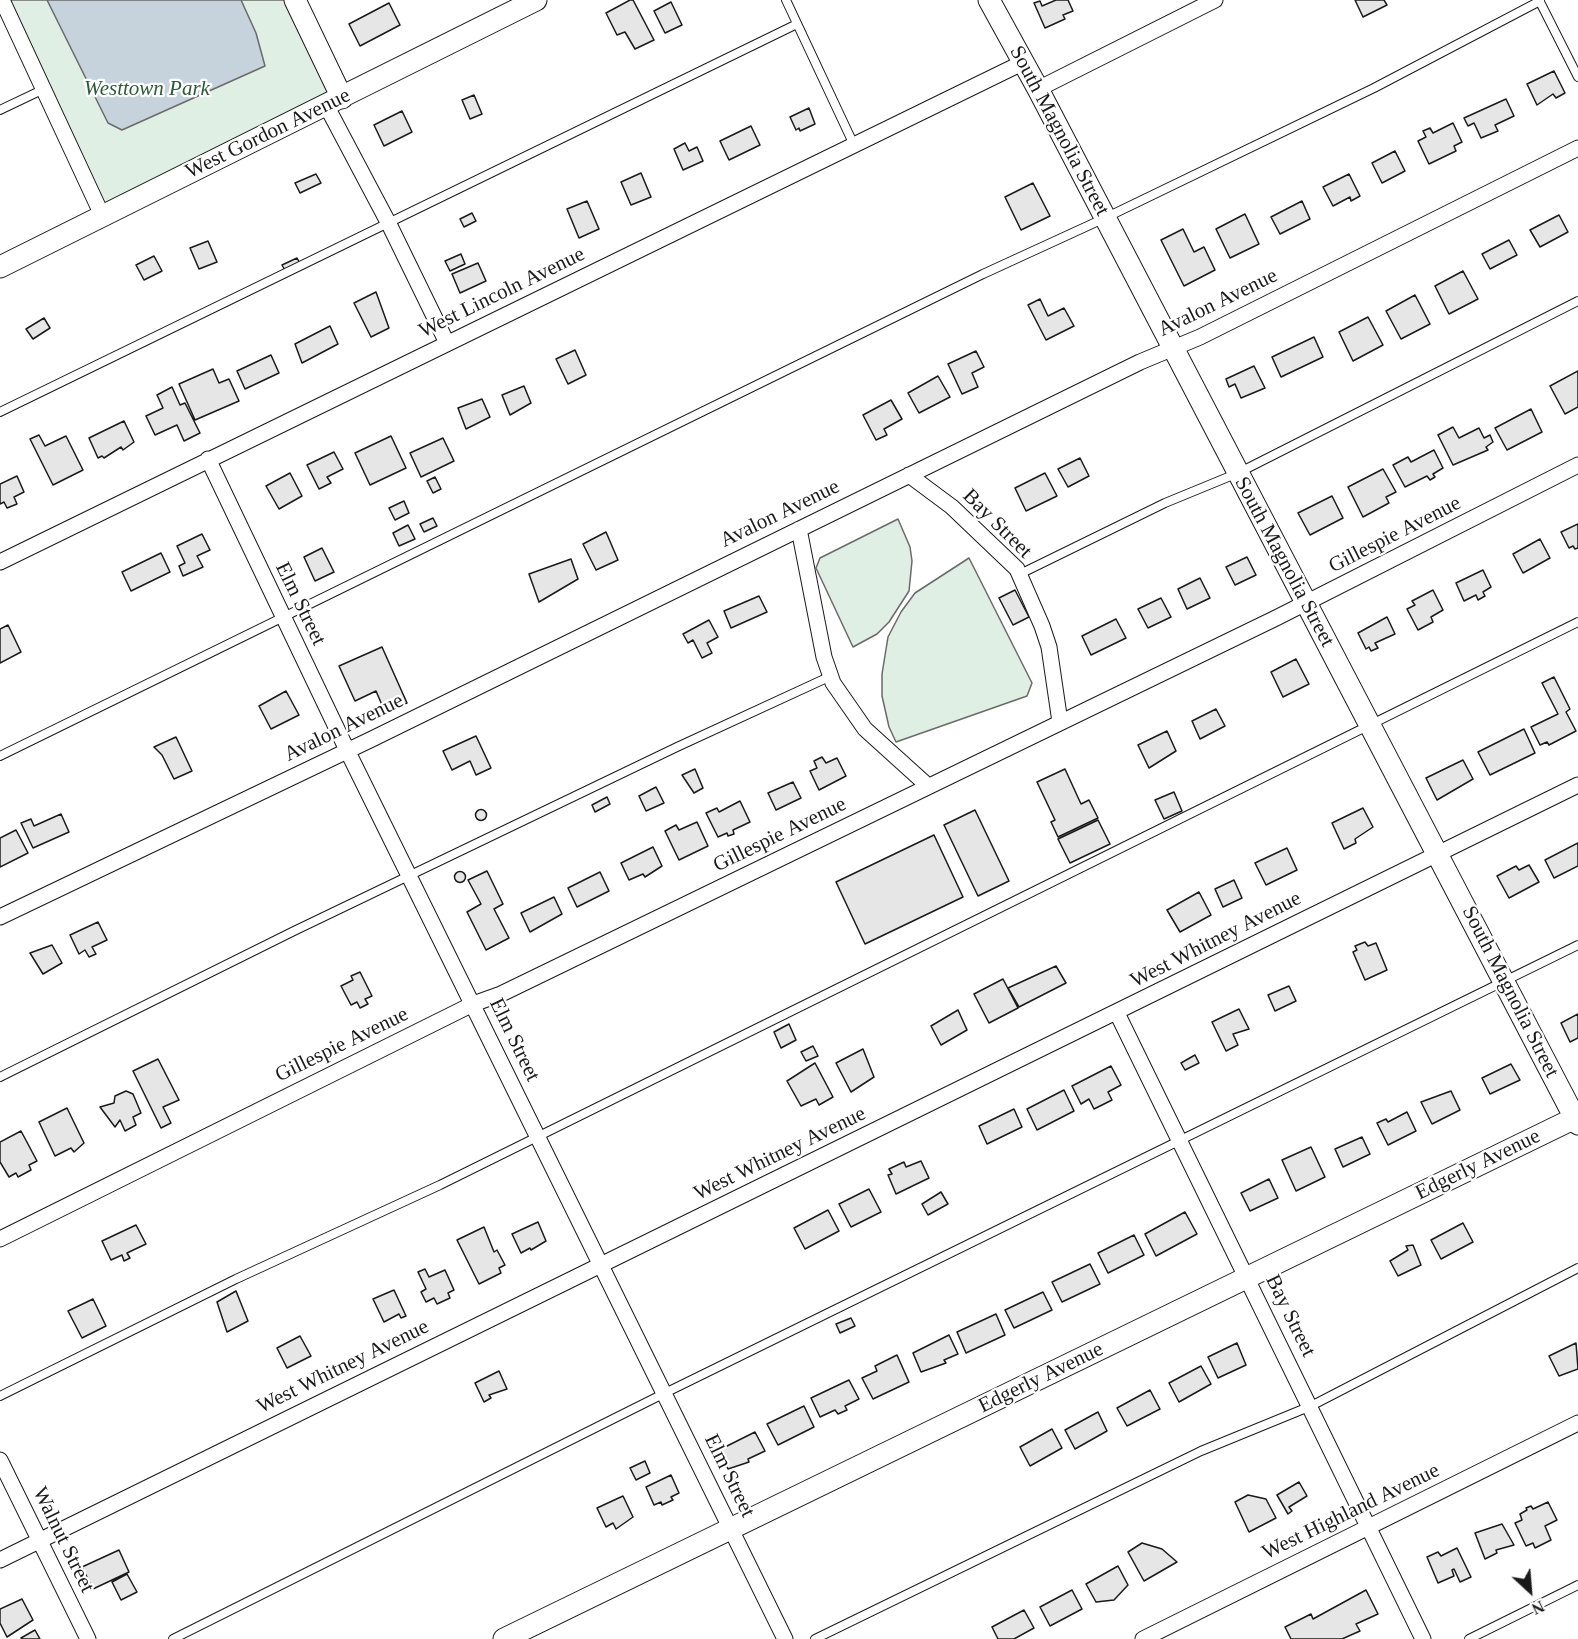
<!DOCTYPE html>
<style>
body{margin:0}
#map{position:relative;width:1578px;height:1639px;overflow:hidden;background:#fff;font-family:Georgia,serif}
canvas{display:block}
.north{position:absolute;left:1500px;top:1561px;width:60px;height:60px;-webkit-text-stroke:4px #fff;paint-order:stroke;rotate:154deg;font-size:16px;font-weight:700;line-height:24px;text-align:center;color:#1a1a1a}
.north::after{content:'';display:block;margin:auto;width:21px;height:27px;background:#1a1a1a;clip-path:polygon(50% 0,100% 100%,50% 72%,0 100%)}
</style>
<div id="map">
<canvas width="1578" height="1639"></canvas>
<div class="north">N</div>
</div>
<script>
const ctx = document.querySelector('canvas').getContext('2d');
ctx.lineJoin = 'round';
function paint(path, color) { ctx.fillStyle = color; ctx.fill(path, 'evenodd'); }
const shape = rows => new Path2D(rows.map(r => 'M' + r).join(''));
function strokePath(path, color, width, dash) { ctx.strokeStyle = color; ctx.lineWidth = width; ctx.lineCap = dash ? 'butt' : 'round'; ctx.setLineDash(dash || []); ctx.stroke(path); }
function drawText(font, color, halo, rows, align = 'center') {
  ctx.font = font + ' Georgia,serif'; ctx.lineWidth = 4.5; ctx.setLineDash([]); ctx.textBaseline = 'middle'; ctx.strokeStyle = halo; ctx.fillStyle = color; for (const [text, x, y, turn = 0] of rows) {
    ctx.save(); ctx.translate(x, y); ctx.rotate((+turn || 0) * Math.PI / 180); ctx.textAlign = isNaN(turn) ? turn : align; if (halo) ctx.strokeText(text, 0, 0); ctx.fillText(text, 0, 0); ctx.restore();
  }
}
const green = shape([
 [6,0,289,0,335,95,104,210,6,0],
 [898,519,910,547,912,561,909,591,889,622,877,634,853,647,816,568,820,558,898,519],
 [969,558,1032,683,1027,696,896,742,889,727,882,696,882,674,888,637,901,612,915,593,969,558]
]);
paint(green, '#e0efe3');
strokePath(green, '#6a6a6a', 1.5);
const water = shape([
 [47,0,241,0,256,33,265,66,122,130,108,123,47,0]
]);
paint(water, '#c6d2dc');
strokePath(water, '#6a6a6a', 1.5);
const building = shape([
 [630,0,633,0,654,40,635,49,625,32,617,35,606,13,630,0],
 [1056,0,1068,0,1073,11,1063,15,1065,19,1045,28,1034,3,1040,1,1042,6,1056,0],
 [1355,0,1384,0,1387,5,1363,17,1355,0],
 [671,2,682,25,665,33,654,11,671,2],
 [389,3,400,25,360,46,349,24,389,3],
 [1554,71,1565,93,1556,98,1553,94,1537,105,1527,84,1554,71],
 [474,95,482,114,470,119,462,100,474,95],
 [1506,99,1514,116,1495,125,1498,131,1481,138,1474,123,1468,126,1464,118,1506,99],
 [809,108,815,124,800,131,799,128,796,130,790,117,809,108],
 [402,111,412,132,384,146,374,125,402,111],
 [1453,123,1462,142,1454,146,1456,151,1429,164,1418,141,1426,137,1423,131,1430,128,1433,133,1453,123],
 [751,126,760,145,729,160,720,141,751,126],
 [685,143,689,151,697,147,703,161,683,170,674,149,685,143],
 [1395,151,1405,171,1382,183,1372,163,1395,151],
 [641,173,651,197,631,205,621,182,641,173],
 [316,174,321,183,300,193,295,183,316,174],
 [1349,174,1360,196,1351,201,1350,197,1333,206,1323,187,1349,174],
 [1033,183,1050,216,1021,230,1005,197,1033,183],
 [587,201,599,229,579,238,567,209,587,201],
 [1302,201,1310,219,1280,234,1271,217,1302,201],
 [472,213,476,221,464,227,460,219,472,213],
 [1245,214,1259,244,1230,258,1216,229,1245,214],
 [1559,215,1568,232,1540,247,1530,230,1559,215],
 [1183,229,1194,252,1204,247,1215,270,1184,286,1161,240,1183,229],
 [1509,240,1517,255,1490,269,1482,254,1509,240],
 [208,241,217,262,199,269,190,248,208,241],
 [461,254,465,264,450,271,445,261,461,254],
 [154,256,162,271,144,280,136,265,154,256],
 [297,258,302,267,287,274,282,265,297,258],
 [478,263,486,281,460,293,452,274,478,263],
 [1463,271,1478,299,1449,314,1435,286,1463,271],
 [376,292,389,328,371,337,354,303,376,292],
 [1415,295,1430,324,1401,339,1386,311,1415,295],
 [1040,299,1048,316,1064,308,1074,326,1046,340,1028,305,1040,299],
 [1368,317,1383,345,1353,361,1339,332,1368,317],
 [44,318,50,328,33,339,26,329,44,318],
 [330,326,338,344,302,363,295,344,330,326],
 [1314,337,1323,357,1281,377,1272,357,1314,337],
 [575,350,586,375,568,384,556,359,575,350],
 [976,351,984,367,972,373,978,387,962,394,948,364,976,351],
 [271,355,279,373,245,389,237,371,271,355],
 [1254,366,1265,388,1241,398,1235,384,1229,387,1226,379,1254,366],
 [213,369,219,383,229,379,239,401,195,420,179,384,213,369],
 [1578,371,1578,407,1565,414,1550,386,1578,371],
 [938,376,950,397,919,413,908,393,938,376],
 [524,386,531,403,510,415,502,395,524,386],
 [172,387,180,405,185,403,200,433,184,441,177,425,155,435,146,416,163,408,157,395,172,387],
 [482,399,490,417,466,429,458,408,482,399],
 [891,400,902,419,884,429,887,435,876,440,863,415,891,400],
 [1531,409,1542,432,1507,450,1495,428,1531,409],
 [124,421,134,442,123,450,121,447,104,458,102,456,98,458,89,438,124,421],
 [1453,427,1459,438,1479,428,1484,438,1490,435,1493,442,1486,447,1488,450,1453,465,1438,435,1453,427],
 [39,435,45,446,66,436,83,470,53,485,30,439,39,435],
 [391,436,406,468,370,485,355,453,391,436],
 [443,438,454,461,421,477,410,453,443,438],
 [1434,450,1443,468,1433,474,1435,477,1430,480,1427,476,1405,487,1393,465,1408,457,1411,462,1434,450],
 [334,452,343,469,327,477,331,483,319,489,307,465,334,452],
 [1080,458,1089,476,1068,487,1058,469,1080,458],
 [1383,469,1396,492,1386,497,1389,503,1363,517,1348,487,1383,469],
 [290,473,302,496,279,509,266,486,290,473],
 [1045,473,1057,496,1026,511,1015,488,1045,473],
 [17,476,24,492,14,497,17,504,7,508,4,502,0,504,0,484,17,476],
 [435,477,441,489,433,493,427,481,435,477],
 [1332,496,1343,518,1310,535,1298,513,1332,496],
 [404,501,409,513,395,520,389,508,404,501],
 [433,518,437,526,424,532,420,524,433,518],
 [1578,524,1578,548,1575,549,1573,546,1569,548,1561,532,1578,524],
 [408,525,415,539,399,546,393,533,408,525],
 [606,532,618,560,596,570,583,544,606,532],
 [202,534,210,550,197,556,203,567,183,576,179,566,185,563,177,546,202,534],
 [1540,539,1550,558,1523,573,1513,554,1540,539],
 [322,548,334,572,315,581,304,557,322,548],
 [161,553,170,572,131,591,122,572,161,553],
 [1247,557,1256,575,1235,585,1226,567,1247,557],
 [571,559,578,579,539,602,529,574,571,559],
 [1483,570,1491,587,1483,592,1485,596,1478,600,1476,595,1464,601,1456,583,1483,570],
 [1200,578,1210,598,1187,609,1178,589,1200,578],
 [1015,590,1029,617,1013,625,999,598,1015,590],
 [1433,590,1443,610,1431,617,1433,622,1418,630,1407,609,1415,605,1412,601,1433,590],
 [759,596,767,612,731,628,724,611,759,596],
 [1161,598,1171,617,1148,628,1138,609,1161,598],
 [1387,617,1395,634,1375,643,1378,648,1371,651,1369,647,1366,649,1358,633,1387,617],
 [1116,619,1126,638,1091,655,1082,636,1116,619],
 [709,620,718,637,707,643,712,653,702,658,693,640,688,643,683,634,709,620],
 [8,625,21,652,0,663,0,629,8,625],
 [382,647,407,703,385,712,376,691,355,701,339,666,382,647],
 [1296,659,1309,684,1283,697,1271,672,1296,659],
 [1554,677,1570,709,1566,712,1576,731,1549,745,1547,742,1540,745,1531,727,1558,714,1542,683,1554,677],
 [286,691,299,715,271,729,259,706,286,691],
 [1216,709,1225,726,1200,739,1192,721,1216,709],
 [1524,729,1535,753,1490,775,1478,752,1524,729],
 [1167,731,1176,751,1149,768,1138,745,1167,731],
 [476,736,491,768,476,775,470,761,452,770,443,751,476,736],
 [176,737,192,771,174,779,162,755,154,747,176,737],
 [822,757,826,763,837,758,846,776,819,790,810,771,817,768,814,761,822,757],
 [1463,760,1473,779,1437,800,1426,778,1463,760],
 [695,769,703,788,694,793,682,775,695,769],
 [1065,769,1081,804,1089,800,1098,818,1058,837,1051,822,1055,820,1037,782,1065,769],
 [793,782,801,798,776,810,768,793,793,782],
 [656,787,664,803,646,811,639,796,656,787],
 [1174,792,1182,811,1164,819,1155,800,1174,792],
 [607,797,610,804,595,812,592,805,607,797],
 [740,801,750,822,733,830,734,834,728,836,727,833,718,837,706,813,717,808,719,812,740,801],
 [1363,808,1373,827,1355,839,1356,843,1344,849,1332,823,1363,808],
 '475.5 815a5.5 5.5 0 1 1 11 0a5.5 5.5 0 1 1-11 0Z',
 [975,810,1009,881,978,896,944,825,975,810],
 [61,814,69,832,33,848,21,823,31,819,34,826,61,814],
 [1098,820,1110,844,1070,863,1058,839,1098,820],
 [697,822,708,846,679,860,665,831,676,825,679,830,697,822],
 [16,830,28,853,0,867,0,838,16,830],
 [934,835,963,897,865,944,836,882,934,835],
 [1578,843,1578,866,1554,878,1545,860,1578,843],
 [653,847,662,866,645,877,643,874,629,880,621,863,653,847],
 [1287,848,1297,870,1266,885,1255,863,1287,848],
 [1529,865,1539,882,1509,898,1497,876,1516,866,1519,870,1529,865],
 [487,871,503,904,494,909,509,938,486,950,467,912,481,904,468,880,487,871],
 '454.5 877a5.5 5.5 0 1 1 11 0a5.5 5.5 0 1 1-11 0Z',
 [600,872,609,891,577,907,568,888,600,872],
 [1234,880,1242,898,1223,907,1215,889,1234,880],
 [1199,892,1211,915,1180,932,1167,910,1199,892],
 [554,897,562,914,530,932,521,913,554,897],
 [98,922,107,940,92,947,96,954,89,957,85,950,79,954,70,935,98,922],
 [1365,942,1368,946,1376,943,1387,970,1365,980,1353,952,1357,950,1355,946,1365,942],
 [52,945,62,963,43,974,30,953,52,945],
 [1056,966,1066,983,1019,1007,1008,988,1056,966],
 [360,972,372,996,365,999,368,1004,360,1008,357,1002,351,1005,341,986,353,980,351,976,360,972],
 [1003,979,1018,1008,989,1023,974,994,1003,979],
 [1289,986,1296,1001,1275,1011,1268,995,1289,986],
 [1239,1009,1249,1029,1233,1034,1238,1045,1226,1051,1212,1022,1239,1009],
 [958,1010,967,1030,941,1045,931,1026,958,1010],
 [1578,1014,1578,1038,1570,1042,1561,1023,1578,1014],
 [789,1024,796,1040,781,1048,774,1032,789,1024],
 [813,1046,818,1056,806,1061,801,1052,813,1046],
 [863,1049,874,1077,851,1092,836,1063,863,1049],
 [1195,1055,1199,1063,1185,1070,1181,1063,1195,1055],
 [158,1059,179,1100,163,1107,171,1123,161,1128,133,1071,158,1059],
 [815,1063,833,1097,819,1105,816,1099,801,1106,787,1081,815,1063],
 [1511,1064,1520,1080,1490,1094,1482,1078,1511,1064],
 [1111,1066,1121,1085,1108,1092,1112,1100,1094,1109,1089,1099,1081,1104,1072,1086,1111,1066],
 [1064,1090,1074,1111,1037,1130,1027,1109,1064,1090],
 [126,1091,133,1094,141,1113,133,1117,136,1125,125,1131,120,1120,115,1127,100,1107,114,1103,115,1096,126,1091],
 [1451,1091,1460,1110,1432,1124,1421,1102,1451,1091],
 [67,1108,84,1143,74,1152,71,1148,55,1156,39,1122,67,1108],
 [1014,1109,1022,1127,987,1144,979,1126,1014,1109],
 [1407,1112,1416,1131,1388,1145,1377,1123,1386,1119,1388,1122,1407,1112],
 [21,1131,37,1161,29,1165,31,1170,18,1177,16,1173,9,1177,0,1162,0,1142,21,1131],
 [1362,1137,1370,1154,1343,1167,1335,1149,1362,1137],
 [1311,1147,1325,1177,1296,1191,1282,1160,1311,1147],
 [921,1161,929,1178,896,1194,888,1175,892,1174,889,1169,904,1162,906,1167,921,1161],
 [1269,1179,1278,1198,1250,1211,1241,1193,1269,1179],
 [869,1189,881,1212,851,1227,839,1204,869,1189],
 [941,1192,948,1204,928,1215,922,1204,941,1192],
 [828,1210,839,1231,805,1249,794,1228,828,1210],
 [1185,1212,1197,1234,1156,1256,1145,1234,1185,1212],
 [538,1222,546,1241,531,1250,530,1248,521,1253,512,1234,538,1222],
 [1463,1223,1473,1242,1441,1259,1431,1240,1463,1223],
 [136,1225,146,1244,127,1253,130,1258,124,1261,122,1255,111,1260,102,1241,136,1225],
 [484,1227,494,1252,497,1250,505,1265,499,1268,501,1273,479,1284,457,1240,484,1227],
 [1134,1235,1144,1255,1108,1273,1098,1253,1134,1235],
 [1413,1245,1421,1265,1398,1276,1390,1261,1408,1250,1406,1246,1413,1245],
 [1090,1264,1100,1284,1062,1302,1052,1282,1090,1264],
 [425,1269,429,1277,445,1270,454,1290,448,1293,450,1298,437,1304,434,1298,426,1302,421,1292,426,1289,418,1272,425,1269],
 [394,1290,406,1316,401,1318,399,1314,384,1322,373,1299,394,1290],
 [236,1291,248,1321,227,1332,217,1302,236,1291],
 [1043,1292,1052,1310,1014,1328,1005,1310,1043,1292],
 [93,1299,106,1326,82,1338,68,1311,93,1299],
 [996,1314,1005,1335,966,1353,957,1332,996,1314],
 [851,1318,855,1326,840,1333,836,1324,851,1318],
 [949,1335,958,1354,944,1360,946,1363,921,1372,913,1353,949,1335],
 [300,1336,311,1356,287,1368,277,1348,300,1336],
 [1237,1343,1246,1365,1218,1378,1208,1357,1237,1343],
 [1576,1343,1578,1369,1559,1376,1549,1356,1576,1343],
 [897,1355,909,1382,873,1399,862,1378,877,1371,875,1366,897,1355],
 [1201,1366,1211,1384,1179,1402,1169,1383,1201,1366],
 [499,1371,507,1389,489,1395,491,1398,484,1402,475,1383,499,1371],
 [849,1380,859,1399,845,1406,847,1410,838,1414,835,1410,820,1417,811,1398,849,1380],
 [1150,1390,1160,1409,1127,1426,1117,1408,1150,1390],
 [804,1406,814,1427,778,1445,767,1424,804,1406],
 [1098,1412,1107,1431,1075,1449,1065,1430,1098,1412],
 [1052,1429,1062,1448,1030,1466,1020,1447,1052,1429],
 [755,1432,765,1451,748,1459,749,1462,728,1469,719,1450,755,1432],
 [645,1461,650,1473,636,1480,630,1468,645,1461],
 [671,1475,679,1493,671,1497,673,1500,662,1505,661,1502,654,1505,646,1487,671,1475],
 [1299,1482,1307,1496,1289,1507,1292,1511,1288,1514,1277,1495,1299,1482],
 [1248,1495,1266,1499,1276,1518,1249,1532,1235,1502,1248,1495],
 [623,1496,633,1517,616,1529,613,1523,606,1527,597,1508,623,1496],
 [1548,1502,1557,1520,1545,1526,1551,1540,1535,1548,1533,1543,1526,1546,1515,1523,1522,1520,1520,1514,1527,1510,1526,1508,1531,1506,1533,1509,1548,1502],
 [1502,1524,1514,1545,1496,1550,1497,1553,1485,1559,1475,1533,1502,1524],
 [1142,1543,1162,1549,1177,1562,1144,1581,1128,1552,1142,1543],
 [1457,1548,1471,1577,1460,1582,1454,1569,1452,1570,1454,1576,1438,1583,1427,1557,1438,1552,1441,1556,1457,1548],
 [119,1550,129,1572,93,1589,82,1567,119,1550],
 [1118,1566,1128,1585,1114,1600,1096,1602,1086,1584,1118,1566],
 [127,1574,137,1592,121,1600,112,1582,127,1574],
 [1072,1590,1082,1609,1050,1626,1040,1607,1072,1590],
 [1366,1590,1378,1614,1356,1624,1360,1631,1342,1639,1291,1639,1285,1627,1311,1614,1313,1619,1366,1590],
 [22,1599,33,1620,7,1637,0,1623,0,1609,22,1599],
 [1024,1610,1034,1628,1014,1639,998,1639,992,1627,1024,1610],
 [35,1630,40,1639,22,1639,21,1638,35,1630]
]);
paint(building, '#e6e6e6');
strokePath(building, '#1a1a1a', 1.5);
const lane = shape([
 [786,0,854,145],
 [1539,0,1578,77],
 [0,110,44,89],
 [0,412,797,24],
 [1020,574,1165,503,1238,473,1578,301],
 [0,756,983,274,1105,218,1374,88,1540,1],
 [0,1077,294,931,677,747,831,676],
 [0,1396,236,1279,440,1185,1578,622],
 [173,1639,665,1393,1578,945],
 [815,1639,1201,1451,1311,1406,1578,1268],
 [1469,1639,1578,1585]
]);
const street = shape([
 [2,0,102,215],
 [1038,89,1215,0],
 [326,105,389,224,447,343],
 [208,459,347,750,785,1639],
 [909,475,952,507,1017,569,1042,626,1049,647,1060,722],
 [799,529,824,657,833,683,865,729,928,786],
 [0,562,1022,63],
 [0,917,372,739,1140,362,1200,337,1578,148],
 [1117,1013,1423,1639],
 [0,1239,473,1004,501,994,1276,618,1578,465],
 [0,1460,88,1639],
 [0,1560,1578,785],
 [1143,1639,1578,1423]
]);
const secondary = shape([
 [295,0,342,98],
 [989,0,1038,89,1578,1124],
 [0,267,536,0],
 [504,1639,1575,1118]
]);
strokePath(lane, '#1a1a1a', 10);
strokePath(street, '#1a1a1a', 17);
strokePath(secondary, '#1a1a1a', 23);
strokePath(lane, '#fff', 8);
strokePath(street, '#fff', 15);
strokePath(secondary, '#fff', 21);
drawText('italic 21px', '#2b5a34', '#fff', [
 ["Westtown Park",147,89]
]);
drawText('21px', '#1a1a1a', '#fff', [
 ["South Magnolia Street",1059,131,62],
 ["West Gordon Avenue",268,134,-26],
 ["West Lincoln Avenue",502,293,-26],
 ["Avalon Avenue",1218,303,-26],
 ["Avalon Avenue",780,514,-26],
 ["Bay Street",997,524,45],
 ["Gillespie Avenue",1395,535,-27],
 ["South Magnolia Street",1284,562,62],
 ["Elm Street",300,604,64],
 ["Avalon Avenue",344,728,-26],
 ["Gillespie Avenue",780,835,-26],
 ["West Whitney Avenue",1216,940,-27],
 ["South Magnolia Street",1510,992,63],
 ["Elm Street",514,1040,64],
 ["Gillespie Avenue",342,1045,-26],
 ["West Whitney Avenue",780,1154,-26],
 ["Edgerly Avenue",1478,1165,-26],
 ["Bay Street",1290,1316,64],
 ["West Whitney Avenue",343,1367,-26],
 ["Edgerly Avenue",1041,1378,-26],
 ["Elm Street",729,1476,64],
 ["West Highland Avenue",1351,1512,-26],
 ["Walnut Street",63,1540,64]
]);
</script>
